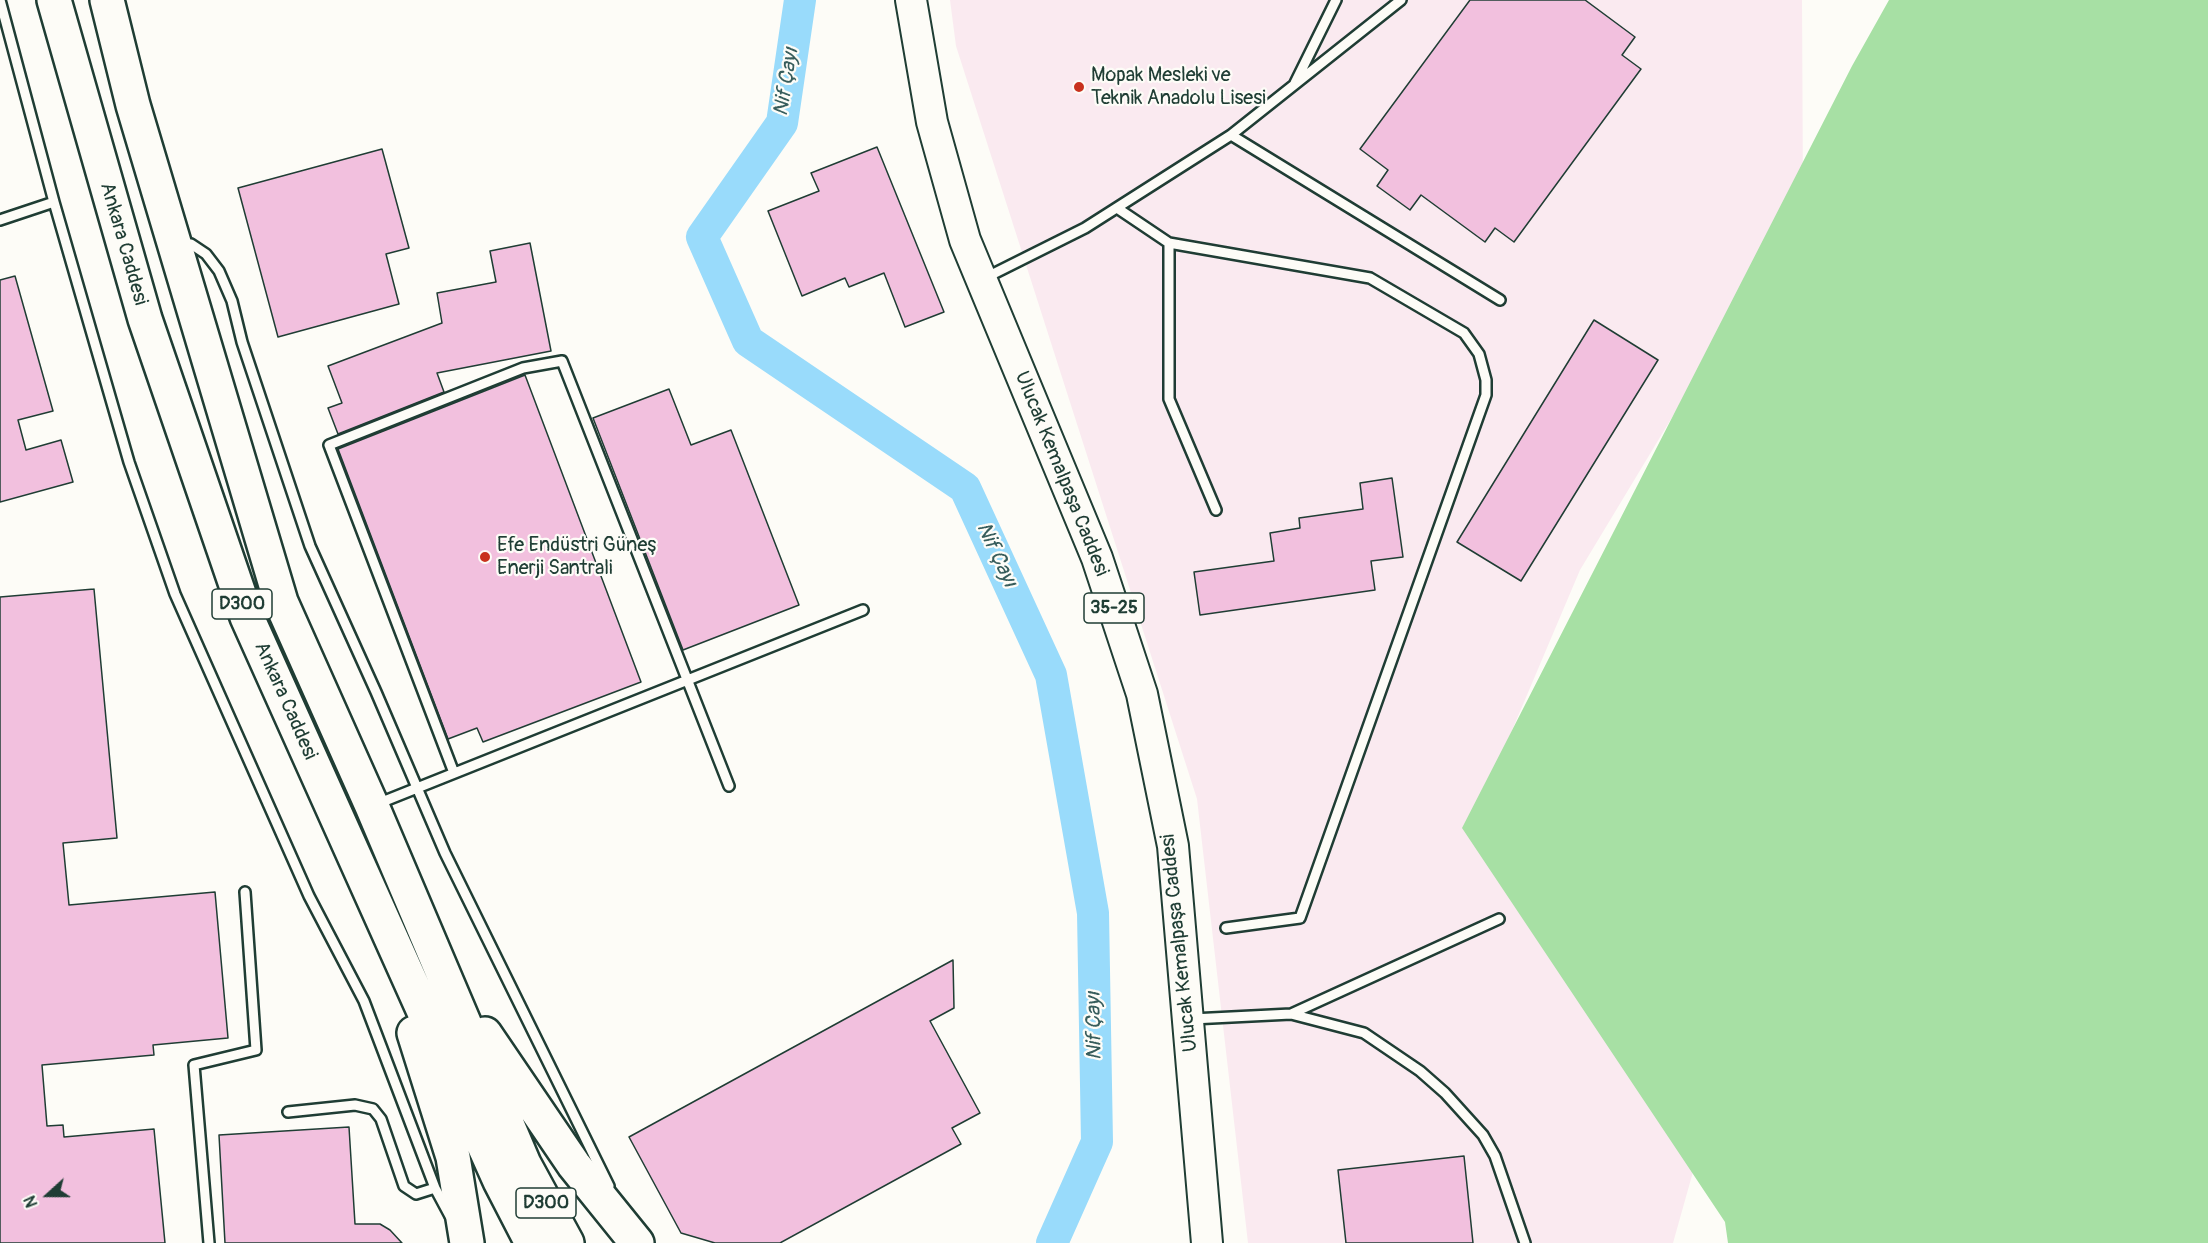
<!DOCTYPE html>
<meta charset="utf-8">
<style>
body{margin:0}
#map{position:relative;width:2208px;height:1243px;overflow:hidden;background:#fdfcf7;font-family:Pangolin,sans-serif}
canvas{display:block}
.north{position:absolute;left:18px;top:1165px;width:60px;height:60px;-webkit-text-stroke:4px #fdfcf7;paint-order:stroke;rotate:249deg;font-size:16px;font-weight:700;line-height:24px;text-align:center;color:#1f3d34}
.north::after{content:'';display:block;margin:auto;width:21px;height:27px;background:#1f3d34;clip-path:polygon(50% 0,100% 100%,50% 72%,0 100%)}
</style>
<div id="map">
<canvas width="2208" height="1243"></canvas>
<div class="north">N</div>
</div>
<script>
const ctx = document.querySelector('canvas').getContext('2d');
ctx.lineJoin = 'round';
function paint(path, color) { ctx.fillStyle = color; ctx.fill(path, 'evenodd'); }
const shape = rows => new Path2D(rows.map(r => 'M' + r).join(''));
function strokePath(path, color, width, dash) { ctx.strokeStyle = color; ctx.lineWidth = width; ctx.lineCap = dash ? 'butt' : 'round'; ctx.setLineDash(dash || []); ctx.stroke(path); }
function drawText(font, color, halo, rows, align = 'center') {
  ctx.font = font + ' Pangolin,sans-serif'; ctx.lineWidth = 4.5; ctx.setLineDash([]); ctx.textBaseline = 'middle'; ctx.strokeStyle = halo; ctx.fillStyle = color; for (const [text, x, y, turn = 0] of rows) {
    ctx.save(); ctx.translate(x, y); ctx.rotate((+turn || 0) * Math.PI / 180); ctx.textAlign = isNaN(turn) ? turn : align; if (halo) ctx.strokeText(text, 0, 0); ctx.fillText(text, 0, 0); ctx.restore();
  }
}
paint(shape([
 [950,0,1802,0,1803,200,1580,570,1471,827,1698,1154,1673,1243,1248,1243,1197,799,956,46]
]), '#faeaf0');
paint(shape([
 [1889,0,2208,0,2208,1243,1728,1243,1725,1222,1462,828,1852,66]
]), '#a7e0a4');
strokePath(shape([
 [800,0,782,123,702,237,748,341,965,488,1051,675,1093,913,1097,1142,1052,1243]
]), '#99dbfb', 32);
const building = shape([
 [1470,0,1585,0,1635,37,1622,55,1641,69,1514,242,1495,228,1485,242,1421,195,1410,210,1377,186,1388,170,1360,149,1470,0],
 [877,147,944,312,905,327,884,273,849,287,845,278,802,296,768,211,819,191,811,173,877,147],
 [382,149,409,248,386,254,399,304,278,337,238,188,382,149],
 [530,243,551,351,437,373,444,392,338,434,328,408,342,403,328,366,442,323,437,293,496,282,490,251,530,243],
 [15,276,53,411,18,420,26,450,61,440,73,482,0,502,0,280,15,276],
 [1594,320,1658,360,1521,581,1457,542,1594,320],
 [525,375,641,682,483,742,477,728,448,739,338,449,525,375],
 [669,389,691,445,731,430,799,605,683,650,593,418,669,389],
 [1392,478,1403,557,1371,561,1375,590,1200,615,1194,572,1274,561,1270,533,1300,528,1299,518,1363,509,1360,483,1392,478],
 [94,589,117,838,63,843,69,905,215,892,228,1038,153,1045,154,1055,42,1065,47,1126,63,1125,64,1137,154,1129,165,1243,0,1243,0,597,94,589],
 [953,960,954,1008,930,1021,980,1113,952,1128,961,1144,780,1243,715,1243,681,1233,629,1137,953,960],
 [349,1127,355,1224,380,1224,390,1230,402,1243,225,1243,219,1135,349,1127],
 [1464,1156,1473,1243,1346,1243,1338,1170,1464,1156]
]);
paint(building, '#f2c0de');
strokePath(building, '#1f3d34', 1.5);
const lane = shape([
 [0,0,54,202,129,462,175,594,309,896,364,1001,435,1188,450,1216],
 [1295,83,1336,0],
 [1231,135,1500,300],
 [1117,208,1169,243,1370,278,1464,333,1479,354,1486,380,1486,395,1300,918,1226,928],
 [0,220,54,202],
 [1169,243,1169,399,1216,510],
 [182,245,191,244,206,254,219,271,232,301,242,342,310,546,376,692,445,853,609,1186],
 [985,278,1085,228,1231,135,1401,0],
 [454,773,329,445,523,368,562,361,729,786],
 [377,804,863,610],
 [1291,1014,1364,1033,1420,1071,1445,1093,1483,1135,1495,1156,1525,1243],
 [1192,1019,1291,1014,1499,919],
 [288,1112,355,1105,373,1109,381,1119,404,1186,416,1194,435,1188],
 [209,1243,194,1065,256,1050,245,892]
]);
const primary = shape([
 [911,0,932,122,965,240,1097,558,1142,694,1173,846,1207,1243]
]);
const highway = shape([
 [54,0,145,319,247,617,500,1181,532,1243],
 [107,0,133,105,281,602,372,806,524,1164,567,1243],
 [414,1033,453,1157,467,1243],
 [485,1034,574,1165,637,1243]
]);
strokePath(lane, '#1f3d34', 14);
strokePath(primary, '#1f3d34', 34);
strokePath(highway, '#1f3d34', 38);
strokePath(lane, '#fdfcf7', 9);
strokePath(primary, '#fdfcf7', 30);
strokePath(highway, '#fdfcf7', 33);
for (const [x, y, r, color] of [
 [1079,87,6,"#c8321e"],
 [485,557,6,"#c8321e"]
]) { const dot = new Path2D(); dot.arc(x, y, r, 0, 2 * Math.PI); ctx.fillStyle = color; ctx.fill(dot); strokePath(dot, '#fdfcf7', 2); }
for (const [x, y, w] of [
 [242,604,60],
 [1114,608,60],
 [546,1203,60]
]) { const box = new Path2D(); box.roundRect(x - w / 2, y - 15, w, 30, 4.5); ctx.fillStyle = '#fdfcf7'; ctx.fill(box); strokePath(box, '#1f3d34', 1.5); }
drawText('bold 18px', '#1f3d34', null, [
 ["D300",242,604],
 ["35-25",1114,608],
 ["D300",546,1203]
]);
drawText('20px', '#1f3d34', '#fdfcf7', [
 ["Mopak Mesleki ve",1091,76],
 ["Teknik Anadolu Lisesi",1091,99],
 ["Efe Endüstri Güneş",497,546],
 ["Enerji Santrali",497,569]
], 'left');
drawText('20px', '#1f3d34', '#fdfcf7', [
 ["Ankara Caddesi",123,244,74],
 ["Ulucak Kemalpaşa Caddesi",1061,474,68],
 ["Ankara Caddesi",285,701,66],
 ["Ulucak Kemalpaşa Caddesi",1180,943,-96]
]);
drawText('italic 21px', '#375d5c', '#fdfcf7', [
 ["Nif Çayı",787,82,-81],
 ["Nif Çayı",996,555,65],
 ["Nif Çayı",1095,1026,-91]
]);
</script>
